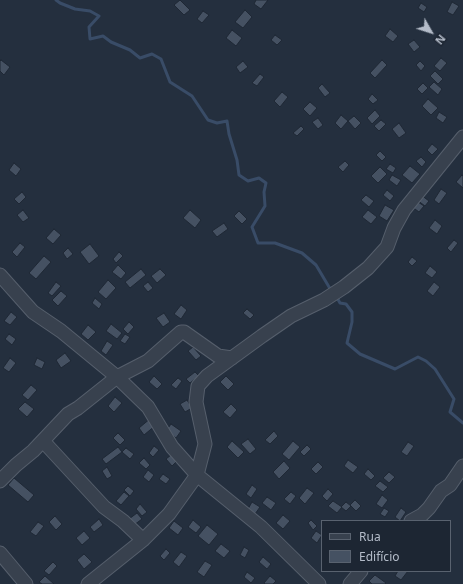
<!DOCTYPE html>
<meta charset="utf-8">
<style>
body{margin:0}
#map{position:relative;width:463px;height:584px;overflow:hidden;background:#242f3e;font-family:"Noto Sans",sans-serif}
canvas{display:block}
.legend{position:absolute;left:321px;top:520px;width:130px;height:52px;box-sizing:border-box;background:#1d2633;border:1px solid #59626f;margin:0;padding:5px 7px;list-style:none;font-size:12px;color:#b4bcc9}
.legend li{display:flex;align-items:center;gap:8px;height:20px}
.legend b{width:20px;border:1px solid #59626f}
.north{position:absolute;left:411px;top:12px;width:40px;height:40px;-webkit-text-stroke:3px #1d2633;paint-order:stroke;rotate:129deg;font-size:11px;font-weight:700;line-height:16px;text-align:center;color:#b4bcc9}
.north::after{content:'';display:block;margin:auto;width:14px;height:18px;background:#b4bcc9;clip-path:polygon(50% 0,100% 100%,50% 72%,0 100%)}
</style>
<div id="map">
<canvas width="463" height="584"></canvas>
<ul class="legend">
<li><b style="height:5px;background:#38414e"></b>Rua</li>
<li><b style="height:11px;background:#455162"></b>Edifício</li>
</ul>
<div class="north">N</div>
</div>
<script>
const ctx = document.querySelector('canvas').getContext('2d');
ctx.lineJoin = 'round';
const shape = rows => new Path2D(rows.map(r => 'M' + r).join(''));
function strokePath(path, color, width, dash) { ctx.strokeStyle = color; ctx.lineWidth = width; ctx.lineCap = dash ? 'butt' : 'round'; ctx.setLineDash(dash || []); ctx.stroke(path); }
function paint(path, color) { ctx.fillStyle = color; ctx.fill(path, 'evenodd'); }
strokePath(shape([
 [56,0,60,3,75,9,90,11,99,16,89,27,90,39,103,36,111,42,130,50,140,58,152,54,161,59,170,82,192,96,208,120,217,123,227,121,229,134,237,160,239,175,248,181,259,178,266,183,264,192,265,206,252,227,258,243,275,243,302,253,316,265,332,292],
 [336,296,340,303,346,304,352,312,352,322,347,343,360,354,395,369,418,357,426,361,435,369,454,399,450,412,463,423]
]), '#394c67', 3);
const building = shape([
 [180,0,190,10,184,15,174,5,180,0],
 [256,0,268,0,261,9,254,4,256,0],
 [452,2,459,6,453,15,447,12,452,2],
 [421,3,427,7,424,12,418,8,421,3],
 [245,10,252,17,243,28,235,22,245,10],
 [203,11,209,15,202,23,197,19,203,11],
 [390,29,398,36,393,42,385,36,390,29],
 [232,30,242,38,236,46,226,38,232,30],
 [275,35,282,40,277,45,271,40,275,35],
 [414,40,420,47,414,52,408,44,414,40],
 [441,58,447,63,440,71,434,66,441,58],
 [1,60,10,67,4,75,0,71,0,61,1,60],
 [382,60,387,65,375,78,370,73,382,60],
 [243,61,248,67,240,73,236,67,243,61],
 [420,61,425,66,421,71,416,65,420,61],
 [435,71,443,79,438,84,430,76,435,71],
 [260,74,264,77,257,86,252,83,260,74],
 [434,82,442,89,438,95,429,87,434,82],
 [423,83,428,88,422,94,417,89,423,83],
 [322,84,330,93,325,97,318,88,322,84],
 [282,92,288,97,280,107,274,101,282,92],
 [372,94,378,100,373,104,368,99,372,94],
 [428,99,438,108,431,115,422,106,428,99],
 [310,102,317,108,310,116,303,109,310,102],
 [375,110,380,116,372,124,367,118,375,110],
 [439,112,447,117,443,123,436,118,439,112],
 [341,115,348,121,341,129,335,123,341,115],
 [354,116,361,123,355,129,348,121,354,116],
 [318,118,323,125,318,129,312,122,318,118],
 [381,120,386,124,379,131,374,126,381,120],
 [399,123,406,133,399,138,392,129,399,123],
 [301,126,304,129,297,136,293,133,301,126],
 [432,144,438,149,432,155,427,150,432,144],
 [380,151,386,157,382,161,376,155,380,151],
 [421,157,426,162,422,167,416,161,421,157],
 [345,161,349,165,343,172,338,167,345,161],
 [14,163,21,169,16,176,9,170,14,163],
 [390,164,396,168,393,173,386,169,390,164],
 [410,166,420,174,412,183,402,175,410,166],
 [380,167,387,174,378,183,371,176,380,167],
 [392,175,401,180,397,186,389,180,392,175],
 [462,175,463,176,463,188,456,182,462,175],
 [441,189,447,193,439,204,434,200,441,189],
 [387,190,394,196,390,201,383,195,387,190],
 [22,192,26,197,19,204,14,199,22,192],
 [366,195,374,201,369,207,361,200,366,195],
 [421,195,429,201,425,206,417,200,421,195],
 [415,200,424,206,419,212,411,206,415,200],
 [385,205,394,210,387,221,379,216,385,205],
 [23,210,29,218,23,222,17,215,23,210],
 [190,210,201,220,195,228,183,218,190,210],
 [368,210,377,217,371,224,362,217,368,210],
 [239,211,247,219,242,224,234,216,239,211],
 [435,220,442,226,437,234,429,228,435,220],
 [224,223,228,229,217,237,212,231,224,223],
 [54,229,61,235,53,244,46,238,54,229],
 [454,240,458,243,451,252,447,248,454,240],
 [20,243,25,247,17,257,12,252,20,243],
 [90,244,99,256,89,264,80,252,90,244],
 [68,248,73,254,67,259,63,253,68,248],
 [119,252,123,256,116,263,113,259,119,252],
 [44,256,51,262,36,279,29,273,44,256],
 [412,257,417,261,412,266,408,262,412,257],
 [118,265,126,273,121,279,112,272,118,265],
 [430,266,437,272,432,278,425,273,430,266],
 [141,269,146,275,130,288,125,282,141,269],
 [160,269,166,275,157,283,151,276,160,269],
 [108,280,116,288,106,299,98,292,108,280],
 [56,282,61,286,52,296,48,293,56,282],
 [148,282,153,288,148,292,143,286,148,282],
 [434,282,440,287,433,296,427,291,434,282],
 [61,291,67,296,58,306,52,300,61,291],
 [95,298,102,304,99,309,92,303,95,298],
 [181,305,187,310,181,319,174,314,181,305],
 [247,309,254,315,250,319,243,313,247,309],
 [11,312,17,317,10,325,4,321,11,312],
 [164,313,170,322,163,327,156,318,164,313],
 [129,322,134,327,128,334,123,329,129,322],
 [111,324,122,333,117,339,106,331,111,324],
 [88,325,96,332,88,340,81,334,88,325],
 [9,334,16,339,12,345,5,339,9,334],
 [125,334,130,337,125,344,120,341,125,334],
 [107,341,113,345,106,355,101,351,107,341],
 [193,347,201,356,196,360,188,351,193,347],
 [65,353,71,361,61,368,56,360,65,353],
 [10,358,16,363,9,372,3,368,10,358],
 [37,358,45,362,42,369,34,365,37,358],
 [195,372,199,376,190,383,186,379,195,372],
 [154,376,162,384,157,389,149,382,154,376],
 [226,376,234,384,228,390,220,382,226,376],
 [178,378,182,381,176,389,171,385,178,378],
 [31,385,37,390,28,400,22,395,31,385],
 [115,397,122,403,114,412,108,406,115,397],
 [187,400,192,408,185,412,180,404,187,400],
 [25,402,34,409,27,417,18,409,25,402],
 [231,404,237,410,230,418,223,412,231,404],
 [151,418,156,425,144,435,139,428,151,418],
 [171,424,181,431,176,438,166,431,171,424],
 [274,431,278,436,270,444,265,440,274,431],
 [118,433,125,440,120,445,113,438,118,433],
 [248,439,256,449,250,454,241,444,248,439],
 [232,441,244,452,238,458,227,447,232,441],
 [293,441,300,447,289,460,282,454,293,441],
 [408,442,414,446,407,456,401,452,408,442],
 [307,445,311,449,304,456,300,452,307,445],
 [154,446,159,450,153,457,149,453,154,446],
 [118,447,122,452,106,464,102,459,118,447],
 [126,448,134,454,130,459,122,452,126,448],
 [171,455,177,461,172,466,166,459,171,455],
 [144,458,150,465,146,469,139,463,144,458],
 [348,460,358,467,353,473,344,466,348,460],
 [284,461,290,468,279,479,273,472,284,461],
 [318,462,323,467,316,474,311,469,318,462],
 [107,467,112,476,107,479,102,471,107,467],
 [368,469,375,476,371,480,364,474,368,469],
 [148,470,154,475,149,482,143,477,148,470],
 [389,472,395,477,389,483,383,478,389,472],
 [163,474,170,479,166,484,159,479,163,474],
 [14,478,34,495,28,502,8,485,14,478],
 [380,481,388,487,383,492,375,486,380,481],
 [252,485,257,489,251,498,246,494,252,485],
 [128,486,134,491,130,496,124,490,128,486],
 [307,488,314,493,305,504,299,498,307,488],
 [328,489,333,494,327,501,322,496,328,489],
 [124,492,129,496,121,505,116,501,124,492],
 [291,492,296,496,290,504,284,499,291,492],
 [382,495,388,500,382,508,376,504,382,495],
 [267,497,276,503,271,510,262,503,267,497],
 [355,500,361,506,356,511,350,505,355,500],
 [333,501,342,507,337,513,328,506,333,501],
 [252,502,260,507,255,514,248,509,252,502],
 [346,502,351,506,346,511,341,507,346,502],
 [140,504,147,512,142,516,136,509,140,504],
 [384,508,389,511,385,517,380,514,384,508],
 [401,508,406,512,400,521,395,517,401,508],
 [137,513,142,519,134,525,129,519,137,513],
 [283,515,290,521,283,529,276,523,283,515],
 [55,516,62,524,56,530,49,522,55,516],
 [99,519,103,525,94,532,90,527,99,519],
 [193,520,201,527,196,533,188,527,193,520],
 [311,520,317,526,313,530,308,523,311,520],
 [174,521,183,528,178,535,169,528,174,521],
 [38,522,44,526,36,536,30,532,38,522],
 [207,525,218,534,209,545,198,536,207,525],
 [84,531,90,538,82,545,76,538,84,531],
 [316,531,322,535,317,543,311,538,316,531],
 [221,544,230,551,224,558,215,551,221,544],
 [244,547,249,550,245,558,240,555,244,547],
 [166,549,170,553,164,560,160,556,166,549],
 [181,552,187,556,179,567,173,562,181,552],
 [84,554,92,562,84,569,77,560,84,554],
 [263,557,271,564,267,569,259,562,263,557],
 [205,561,212,565,204,577,197,572,205,561],
 [53,562,57,566,49,575,44,571,53,562],
 [398,571,408,571,401,580,395,576,398,571],
 [247,572,255,578,251,583,244,577,247,572],
 [375,575,386,583,385,584,372,584,369,581,375,575],
 [45,576,54,584,42,584,39,582,45,576],
 [270,576,276,581,273,584,265,584,264,583,270,576]
]);
paint(building, '#455162');
strokePath(building, '#1f2835', 1);
const minor = shape([
 [0,275,33,312,61,331,117,377,148,407,172,447,197,475,261,527,319,584],
 [43,441,104,507,123,521,143,540],
 [0,481,16,465,33,451,68,414,78,408,117,377,148,361,181,332,184,332,218,356,232,358],
 [411,521,422,515,429,508,441,491,450,485,463,466],
 [0,553,26,584],
 [88,584,143,540,169,514,197,475,205,444,196,402,198,386,207,376,262,336,291,316,324,300,344,287,368,268,387,247,394,228,404,210,463,137],
 [350,584,361,571]
]);
strokePath(minor, '#565f6c', 15);
strokePath(minor, '#38414e', 13);
</script>
